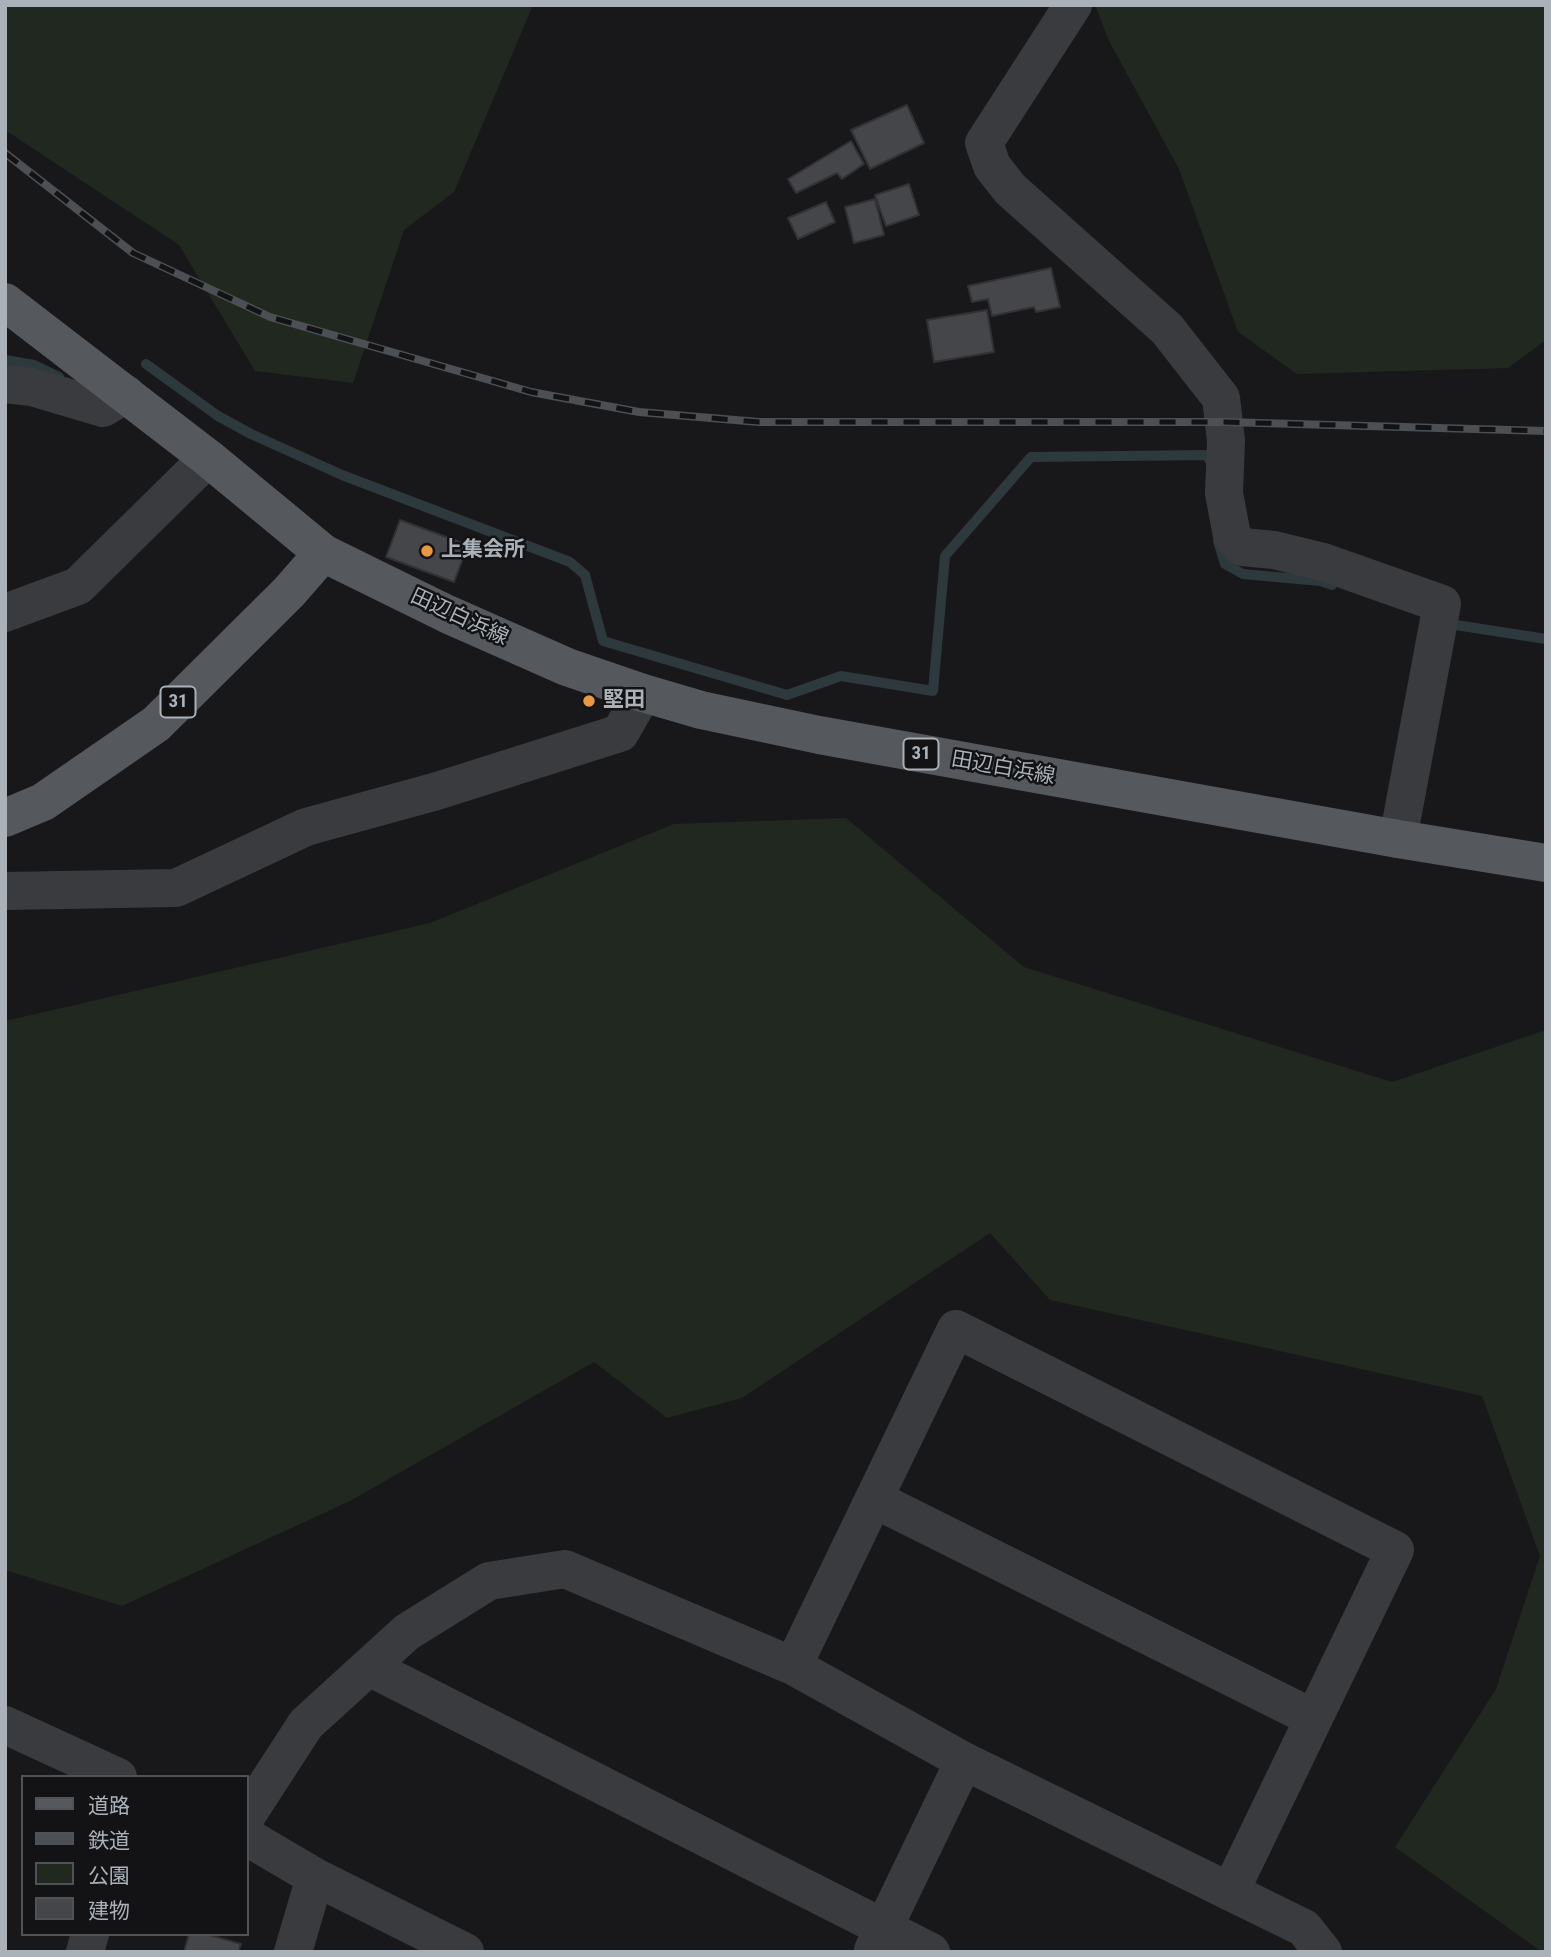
<!DOCTYPE html>
<meta charset="utf-8">
<style>
body{margin:0}
#map{position:relative;width:1551px;height:1957px;overflow:hidden;background:#18181a;font-family:"Roboto Condensed","Noto Sans JP",sans-serif}
canvas{display:block}
.frame{position:absolute;inset:0;border:7px solid #aab1b9;pointer-events:none}
.legend{position:absolute;left:21px;top:1775px;width:228px;height:161px;box-sizing:border-box;background:#131315;border:2px solid #4f5257;margin:0;padding:9px 12px;list-style:none;font-size:21px;color:#aab1b9}
.legend li{display:flex;align-items:center;gap:14px;height:35px}
.legend b{width:35px;border:2px solid #4f5257}
</style>
<div id="map">
<canvas width="1551" height="1957"></canvas>
<div class="frame"></div>
<ul class="legend">
<li><b style="height:9px;background:#55585d"></b>道路</li>
<li><b style="height:9px;background:#4c4f53"></b>鉄道</li>
<li><b style="height:19px;background:#202820"></b>公園</li>
<li><b style="height:19px;background:#44464a"></b>建物</li>
</ul>
</div>
<script>
const ctx = document.querySelector('canvas').getContext('2d');
ctx.lineJoin = 'round';
function paint(path, color) { ctx.fillStyle = color; ctx.fill(path, 'evenodd'); }
const shape = rows => new Path2D(rows.map(r => 'M' + r).join(''));
function strokePath(path, color, width, dash) { ctx.strokeStyle = color; ctx.lineWidth = width; ctx.lineCap = dash ? 'butt' : 'round'; ctx.setLineDash(dash || []); ctx.stroke(path); }
function drawText(font, color, halo, rows, align = 'center') {
  ctx.font = font + ' "Roboto Condensed","Noto Sans JP",sans-serif'; ctx.lineWidth = 5; ctx.setLineDash([]); ctx.textBaseline = 'middle'; ctx.strokeStyle = halo; ctx.fillStyle = color; for (const [text, x, y, turn = 0] of rows) {
    ctx.save(); ctx.translate(x, y); ctx.rotate((+turn || 0) * Math.PI / 180); ctx.textAlign = isNaN(turn) ? turn : align; if (halo) ctx.strokeText(text, 0, 0); ctx.fillText(text, 0, 0); ctx.restore();
  }
}
paint(shape([
 [5,5,533,5,454,192,404,230,353,383,255,371,179,245,5,130],
 [1095,5,1546,5,1546,340,1508,368,1297,374,1238,332,1179,169,1109,41],
 [846,818,1024,967,1392,1082,1546,1030,1546,1952,1542,1952,1395,1847,1496,1689,1540,1556,1482,1396,1050,1300,990,1233,742,1398,667,1418,594,1362,350,1501,122,1606,5,1570,5,1021,430,923,674,824]
]), '#202820');
strokePath(shape([
 [5,360,34,365,59,377],
 [146,364,218,416,251,434,342,475,570,562,585,575,603,641,787,695,841,676,933,691,945,556,1031,457,1207,455,1213,466],
 [1218,541,1225,564,1243,574,1320,581,1332,585],
 [1443,623,1546,639]
]), '#2e393d', 10);
const building = shape([
 [907,105,924,143,870,169,851,130,907,105],
 [851,141,864,164,842,179,837,173,796,193,788,179,851,141],
 [909,184,919,215,886,226,875,195,909,184],
 [875,199,884,235,854,243,845,207,875,199],
 [826,202,835,222,798,239,788,218,826,202],
 [1051,268,1060,307,1036,312,1034,307,992,316,988,299,972,302,968,286,1051,268],
 [987,310,994,352,934,362,927,320,987,310],
 [400,520,468,545,454,582,386,557,400,520],
 [189,1934,206,1934,241,1944,238,1952,184,1952,189,1934]
]);
paint(building, '#44464a');
strokePath(building, '#323236', 2);
strokePath(shape([
 [1073,5,984,143,992,166,1010,189,1167,329,1221,398,1226,441,1224,493,1232,536,1242,547,1274,550,1323,562,1442,604,1398,839],
 [5,384,32,387,103,408,126,394],
 [5,613,78,586,208,458],
 [5,891,176,888,306,827,437,791,620,733,643,693],
 [874,1499,1313,1718],
 [793,1666,956,1329,1395,1550,1230,1892],
 [369,1667,931,1952],
 [5,1725,118,1777],
 [247,1815,306,1724,407,1632,489,1581,565,1569,793,1666,964,1761,1304,1928,1323,1952],
 [247,1837,315,1877,465,1952],
 [873,1950,964,1761],
 [85,1952,90,1934],
 [293,1952,315,1877]
]), '#393b3e', 38);
strokePath(shape([
 [5,302,208,458,323,553,447,614,567,667,643,693,701,710,819,735,1398,839,1546,863],
 [5,818,43,802,156,724,289,592,323,553]
]), '#55585d', 38);
const rail = shape([
 [5,153,133,253,270,317,531,392,639,412,759,422,1224,422,1546,431]
]);
strokePath(rail, '#4c4f53', 8);
strokePath(rail, '#131315', 5, [16]);
for (const [x, y, r, color] of [
 [427,551,7,"#ea983f"],
 [589,701,7,"#ea983f"]
]) { const dot = new Path2D(); dot.arc(x, y, r, 0, 2 * Math.PI); ctx.fillStyle = color; ctx.fill(dot); strokePath(dot, '#131315', 2.5); }
for (const [x, y, w] of [
 [178,702,35],
 [921,754,35]
]) { const box = new Path2D(); box.roundRect(x - w / 2, y - 15.5, w, 31, 5); ctx.fillStyle = '#131315'; ctx.fill(box); strokePath(box, '#aab1b9', 2); }
drawText('bold 19px', '#aab1b9', null, [
 ["31",178,702],
 ["31",921,754]
]);
drawText('bold 21px', '#aab1b9', '#131315', [
 ["上集会所",441,551],
 ["堅田",603,701]
], 'left');
drawText('21px', '#aab1b9', '#131315', [
 ["田辺白浜線",459,618,25],
 ["田辺白浜線",1003,769,10]
]);
</script>
